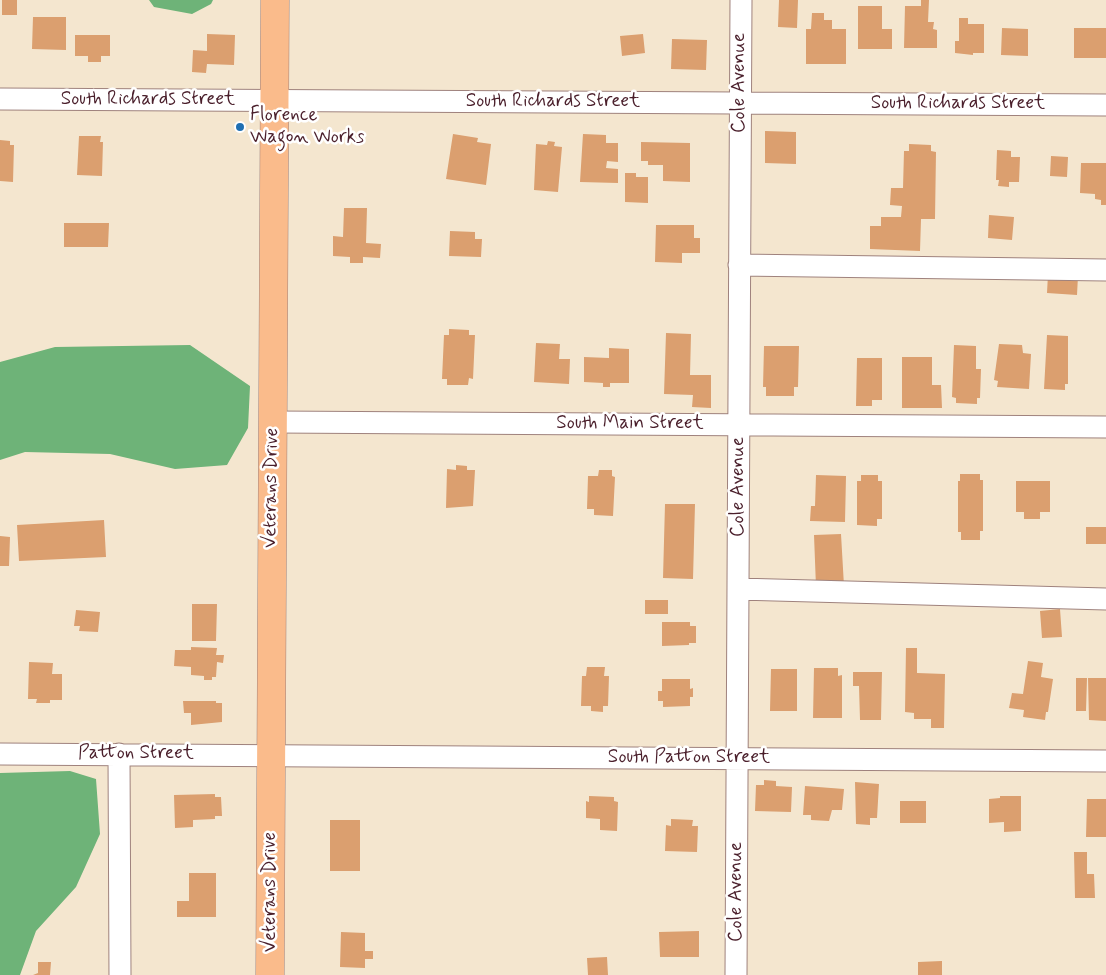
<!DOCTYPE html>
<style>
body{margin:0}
canvas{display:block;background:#f4e6cf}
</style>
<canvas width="1106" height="975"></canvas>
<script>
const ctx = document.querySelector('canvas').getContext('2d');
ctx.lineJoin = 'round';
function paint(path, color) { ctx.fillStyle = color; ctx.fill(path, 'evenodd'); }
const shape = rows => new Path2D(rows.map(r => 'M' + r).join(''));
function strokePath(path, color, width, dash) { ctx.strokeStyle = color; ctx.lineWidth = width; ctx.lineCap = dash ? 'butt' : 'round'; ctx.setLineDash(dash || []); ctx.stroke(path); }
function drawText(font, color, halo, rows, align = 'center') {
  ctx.font = font + ' Mynerve,sans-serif'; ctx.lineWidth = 5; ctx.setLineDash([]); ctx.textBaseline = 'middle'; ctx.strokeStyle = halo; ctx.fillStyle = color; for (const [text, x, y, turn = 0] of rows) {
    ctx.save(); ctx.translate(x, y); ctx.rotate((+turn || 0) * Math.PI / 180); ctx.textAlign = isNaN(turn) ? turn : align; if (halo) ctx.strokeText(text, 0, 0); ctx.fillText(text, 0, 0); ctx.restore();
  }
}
paint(shape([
 [149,0,213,0,211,4,192,14,154,7],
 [190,345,250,386,248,428,227,465,175,469,110,454,25,452,0,460,0,362,55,347],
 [70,771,96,779,100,834,76,887,36,931,20,975,0,975,0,773]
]), '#6eb378');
paint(shape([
 [2,0,17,0,17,15,2,15],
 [779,0,798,0,797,28,778,27],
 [921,0,929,0,928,22,934,22,933,29,937,30,937,48,904,48,905,6,921,6],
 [858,6,882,6,882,29,892,29,892,49,858,49],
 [812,13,824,13,824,20,832,20,832,29,846,29,846,64,806,64,806,29,811,29],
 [33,17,66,17,66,50,32,49],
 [959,18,968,18,968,24,984,24,984,53,973,53,973,55,955,53,955,41,959,41],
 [1002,28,1028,29,1028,56,1001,55],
 [1074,28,1106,28,1106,58,1074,58],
 [207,34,235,35,234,65,207,64,206,73,192,72,193,50,207,51],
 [643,34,645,53,622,56,620,36],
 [75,35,110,35,110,56,101,56,101,62,88,62,88,56,75,56],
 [672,39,707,40,706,70,671,69],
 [765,131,796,132,796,164,765,163],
 [453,134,478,138,477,142,491,144,486,185,446,179],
 [583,134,606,135,606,143,618,143,618,162,607,161,606,168,618,169,618,183,580,182],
 [79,136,101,136,100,142,103,142,102,176,77,175],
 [0,140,10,141,10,145,14,145,13,182,0,181],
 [548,141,555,142,554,146,562,147,558,192,534,190,536,144,547,145],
 [641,142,690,143,690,182,663,181,663,165,648,165,648,161,641,161],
 [909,144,931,145,931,151,936,152,935,219,921,219,920,251,870,249,870,226,881,226,881,217,901,217,902,206,890,205,891,188,903,188,904,151,909,151],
 [997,150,1011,151,1011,157,1020,157,1019,182,1009,182,1009,187,998,186,999,180,996,180],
 [1051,156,1068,157,1067,177,1050,176],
 [1081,163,1106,163,1106,205,1101,205,1101,200,1095,199,1095,194,1080,193],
 [625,173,636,173,636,177,648,177,648,203,625,202],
 [344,208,367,208,366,243,381,244,380,258,363,257,363,263,350,263,350,257,333,256,333,236,343,237],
 [989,215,1014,217,1012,240,988,238],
 [64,223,109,223,108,247,64,247],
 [656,225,694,225,694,238,700,238,700,253,682,253,682,263,655,262],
 [450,231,475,232,475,239,482,239,481,257,449,256],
 [1048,274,1078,276,1077,295,1047,293],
 [449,329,469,330,469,335,475,335,473,379,469,378,468,385,447,385,447,379,442,379,444,335,449,335],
 [666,333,691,334,690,375,711,375,711,408,692,407,693,395,664,394],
 [1047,335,1068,336,1068,384,1065,384,1065,390,1044,389],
 [536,343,560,344,559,359,570,359,569,384,534,382],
 [999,344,1022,345,1023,353,1031,354,1029,389,997,387,998,381,994,380],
 [954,345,976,346,976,369,981,369,980,398,977,398,977,404,956,403,956,398,952,397],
 [764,346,799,346,798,387,794,387,794,396,766,396,766,387,763,387],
 [609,348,629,349,629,383,610,383,610,387,603,387,603,383,584,382,584,357,609,358],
 [902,357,932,357,932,385,941,385,942,408,902,408],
 [857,358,882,358,882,400,872,400,872,406,856,406],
 [456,465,467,466,467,470,475,470,473,506,446,508,447,469,456,470],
 [599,470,612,470,612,476,615,477,613,516,594,515,594,509,587,509,588,476,598,476],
 [960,474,980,474,980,480,983,480,983,531,980,531,980,540,961,540,961,532,958,532,958,481,960,481],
 [816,475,846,476,845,522,810,521,811,506,815,506],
 [861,475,878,475,878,481,882,481,882,519,877,519,877,526,857,525,857,481,861,481],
 [1016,481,1050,481,1050,512,1040,512,1040,519,1024,519,1024,512,1016,512],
 [665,504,695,504,693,579,663,578],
 [104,520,106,557,19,561,17,525],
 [1086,527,1106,527,1106,544,1086,544],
 [841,534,844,586,816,587,814,535],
 [0,536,10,537,9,566,0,566],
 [645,600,668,600,668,614,645,614],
 [192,604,217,604,216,641,192,641],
 [1060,609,1062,637,1042,638,1040,611],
 [76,610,100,612,98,632,79,631,80,626,74,626],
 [662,622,690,622,690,626,696,626,696,643,689,643,689,645,662,646],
 [191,647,217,648,216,655,224,655,223,663,217,662,216,677,212,677,212,680,204,680,204,676,191,675,191,667,174,666,175,650,191,650],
 [906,648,917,648,917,673,945,674,944,728,931,728,931,719,914,719,914,713,905,712],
 [1028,661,1043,663,1041,677,1053,679,1048,712,1046,712,1045,720,1023,717,1024,710,1009,708,1012,693,1023,694],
 [29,662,53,663,52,674,62,674,62,700,50,700,50,703,36,703,37,699,28,699],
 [587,667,605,667,604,676,609,676,608,706,603,706,603,712,591,711,591,706,581,706,582,676,586,676],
 [814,668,838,668,838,676,842,675,842,718,813,718],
 [771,669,797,669,797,711,770,711],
 [853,672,882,672,881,720,860,720,859,686,853,686],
 [1076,678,1087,678,1086,711,1076,711],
 [1088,678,1106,678,1106,721,1089,720],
 [662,679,690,679,690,689,693,688,693,697,690,697,690,706,663,707,663,701,658,701,658,691,662,691],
 [183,701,216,701,216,703,222,703,222,722,191,725,191,713,184,713],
 [764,780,776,781,776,786,792,787,791,812,755,811,756,785,764,785],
 [855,782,879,784,877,818,870,818,870,825,856,824],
 [805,786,844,789,842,810,832,810,829,821,811,820,811,815,803,815],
 [215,794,215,797,221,797,222,816,215,816,215,819,193,820,193,827,175,828,174,795],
 [589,796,614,797,614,801,618,802,617,831,600,830,600,819,586,818,586,801,589,802],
 [1000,796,1021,796,1021,831,1004,832,1004,822,989,823,989,799,1000,798],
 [1087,799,1106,799,1106,837,1086,837],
 [900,801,926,801,926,823,900,823],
 [671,819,693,820,692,826,698,826,697,852,665,851,666,825,671,826],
 [330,820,360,820,360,871,330,871],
 [1074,852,1087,852,1087,874,1094,874,1095,898,1075,898],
 [189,873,216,873,216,917,177,917,177,901,189,901],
 [699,931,699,957,660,957,659,932],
 [341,932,365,933,365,951,373,951,373,959,365,959,365,968,340,967],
 [607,957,608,975,588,975,587,958],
 [942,961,942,975,918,975,918,962],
 [38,962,51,962,50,975,33,975,38,973]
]), '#db9f6f');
const minor = shape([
 [0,99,1106,105],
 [739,265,1106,270],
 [274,422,1106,427],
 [738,589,1106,599],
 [0,754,1106,761],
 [119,754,120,975],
 [736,975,741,0]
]);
const major = shape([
 [270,975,275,0]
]);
strokePath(minor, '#9f827d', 23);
strokePath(major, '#9f827d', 29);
strokePath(minor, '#fff', 21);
strokePath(major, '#fabb8b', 28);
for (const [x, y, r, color] of [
 [240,127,5,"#1f6fb2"]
]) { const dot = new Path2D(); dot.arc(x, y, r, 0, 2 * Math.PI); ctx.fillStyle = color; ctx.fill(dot); strokePath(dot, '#fff', 2); }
drawText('19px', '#4a1f2b', '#fff', [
 ["Cole Avenue",740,83,-90],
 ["South Richards Street",148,100],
 ["South Richards Street",553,102],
 ["South Richards Street",958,104],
 ["South Main Street",630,424],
 ["Cole Avenue",739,487,-90],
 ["Veterans Drive",272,488,-89],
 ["Patton Street",136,754],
 ["South Patton Street",689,758],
 ["Veterans Drive",271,892,-90],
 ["Cole Avenue",737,892,-90]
]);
drawText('19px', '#4a1f2b', '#fff', [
 ["Florence",250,116],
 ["Wagon Works",250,138]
], 'left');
</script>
